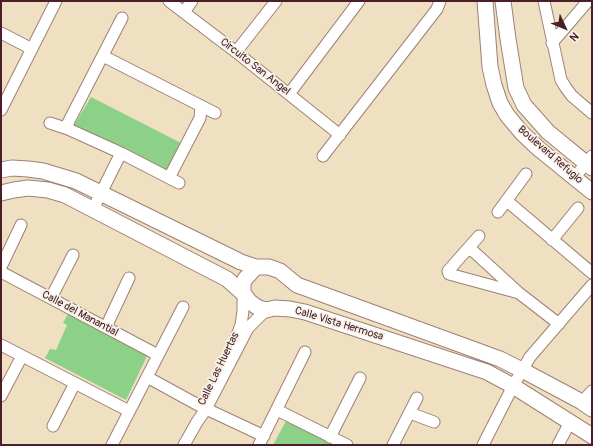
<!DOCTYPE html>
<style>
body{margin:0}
#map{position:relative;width:593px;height:446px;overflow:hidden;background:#f0e0c2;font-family:Pangolin,sans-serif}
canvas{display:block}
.frame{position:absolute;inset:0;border:2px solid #4a1f2b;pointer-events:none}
.north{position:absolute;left:545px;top:8px;width:40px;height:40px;-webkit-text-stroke:3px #f7f3e8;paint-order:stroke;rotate:134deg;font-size:11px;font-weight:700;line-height:16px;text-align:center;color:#4a1f2b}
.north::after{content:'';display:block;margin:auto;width:14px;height:18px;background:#4a1f2b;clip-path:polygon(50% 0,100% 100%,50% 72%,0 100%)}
</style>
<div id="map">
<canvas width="593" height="446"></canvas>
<div class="frame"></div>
<div class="north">N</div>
</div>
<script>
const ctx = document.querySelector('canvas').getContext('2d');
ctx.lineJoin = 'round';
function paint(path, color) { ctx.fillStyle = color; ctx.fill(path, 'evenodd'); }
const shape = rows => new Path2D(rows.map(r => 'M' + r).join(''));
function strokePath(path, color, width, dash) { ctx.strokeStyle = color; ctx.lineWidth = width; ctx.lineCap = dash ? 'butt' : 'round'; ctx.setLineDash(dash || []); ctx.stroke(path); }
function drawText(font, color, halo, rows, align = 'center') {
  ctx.font = font + ' Pangolin,sans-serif'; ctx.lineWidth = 3.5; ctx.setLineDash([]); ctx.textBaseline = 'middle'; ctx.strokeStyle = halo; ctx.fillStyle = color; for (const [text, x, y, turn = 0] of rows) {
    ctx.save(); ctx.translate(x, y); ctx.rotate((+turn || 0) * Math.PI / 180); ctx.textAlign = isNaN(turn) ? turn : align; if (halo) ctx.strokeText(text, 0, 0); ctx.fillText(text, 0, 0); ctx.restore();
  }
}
paint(shape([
 [91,97,181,143,165,175,73,127],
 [69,312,148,354,126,400,45,358,50,349,56,350,67,325,63,323],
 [286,421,334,445,273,445]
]), '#8dd088');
const street = shape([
 [169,1,236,52,340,135],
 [544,1,561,80,566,88,572,96,592,113],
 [184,12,192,1],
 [1,33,32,49],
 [552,43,588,1],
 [236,52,276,1],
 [103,56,215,113],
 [289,94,359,1],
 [1,110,56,1],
 [50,123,68,129,121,153,179,183],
 [68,129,68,123,122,18],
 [323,156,437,9,440,1],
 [169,178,200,118,201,107],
 [574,178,592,156],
 [507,201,592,273],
 [93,209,121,153],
 [498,212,526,174],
 [479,236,448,271,449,274,519,293],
 [552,240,578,208],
 [468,250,473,251,519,293,559,324],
 [1,267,21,225],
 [1,272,158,355],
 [51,298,73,255],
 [106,327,129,278],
 [236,338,241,325,243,311,243,293],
 [1,345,129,411],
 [147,377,200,406,264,436],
 [1,396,22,356],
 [582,402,592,391],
 [277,410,347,445],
 [410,413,434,422],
 [53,426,75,383],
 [330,437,360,378],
 [112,445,183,307],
 [184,445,197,422,206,409,248,328,266,310],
 [259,445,305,352],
 [393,445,417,398],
 [483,445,513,386,530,357,592,285],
 [558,445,570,422]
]);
const secondary = shape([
 [485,1,490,67,494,85,500,103,507,115,522,133,539,149,592,192],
 [503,1,508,39,516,88,524,105,548,132,592,168],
 [1,170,12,168,28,169,43,171,76,181,241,262,256,267,269,267,280,271,297,285,500,359,522,370,582,402,592,409],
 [1,193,14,190,28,188,48,190,65,195,227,279,243,293,250,302,257,307,266,310,275,308,290,309,305,312,487,372,513,386,592,436],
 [243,293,243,284,245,279,256,267]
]);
strokePath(street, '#9d8076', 13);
strokePath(secondary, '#9d8076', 17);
strokePath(street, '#fff', 11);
strokePath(secondary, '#fff', 15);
drawText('11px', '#4a1f2b', '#f7f3e8', [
 ["Circuito San Angel",255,67,38],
 ["Boulevard Refugio",550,155,41],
 ["Calle del Manantial",80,314,28],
 ["Calle Vista Hermosa",339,324,17],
 ["Calle Las Huertas",219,369,-64]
]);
</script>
